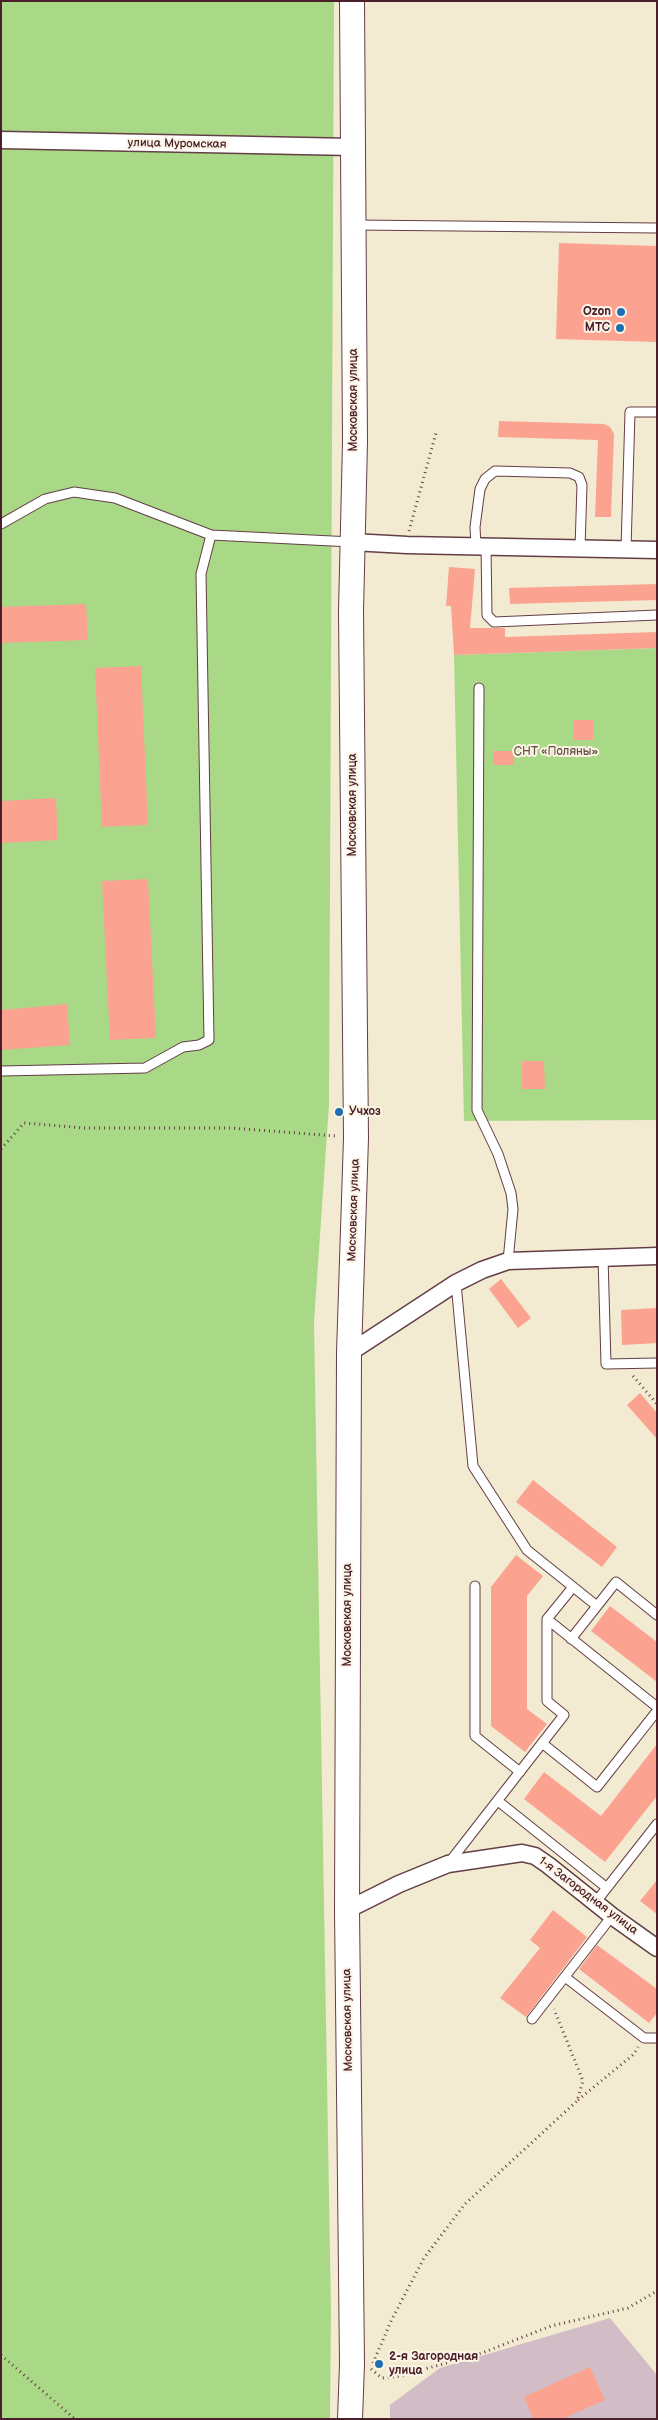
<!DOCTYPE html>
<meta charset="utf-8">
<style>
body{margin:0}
#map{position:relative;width:658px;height:2420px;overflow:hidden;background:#f3ebd1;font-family:"Balsamiq Sans",sans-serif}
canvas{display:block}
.frame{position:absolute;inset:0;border:2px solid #4a1f2b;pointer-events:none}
</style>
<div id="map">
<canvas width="658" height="2420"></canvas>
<div class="frame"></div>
</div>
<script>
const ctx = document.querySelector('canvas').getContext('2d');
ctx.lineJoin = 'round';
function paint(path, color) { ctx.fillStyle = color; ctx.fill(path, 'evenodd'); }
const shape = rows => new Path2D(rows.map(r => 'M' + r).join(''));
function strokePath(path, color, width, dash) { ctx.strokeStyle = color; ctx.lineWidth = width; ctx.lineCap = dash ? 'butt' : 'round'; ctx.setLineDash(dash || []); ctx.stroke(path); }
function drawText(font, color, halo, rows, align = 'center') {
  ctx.font = font + ' "Balsamiq Sans",sans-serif'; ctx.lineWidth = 4; ctx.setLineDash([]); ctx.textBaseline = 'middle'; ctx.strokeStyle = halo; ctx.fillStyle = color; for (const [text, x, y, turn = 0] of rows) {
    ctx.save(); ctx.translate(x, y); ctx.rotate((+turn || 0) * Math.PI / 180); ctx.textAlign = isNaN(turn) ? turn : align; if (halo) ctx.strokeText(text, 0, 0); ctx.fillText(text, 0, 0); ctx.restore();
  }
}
paint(shape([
 [610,2318,657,2375,657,2419,390,2419,390,2405,440,2368]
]), '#d2bdc6');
paint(shape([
 [1,1,334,1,329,1105,314,1322,331,2311,330,2419,1,2419],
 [657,648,657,1120,464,1121,454,655]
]), '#a9d987');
paint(shape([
 [559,243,657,246,657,342,556,339],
 [499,421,604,424,610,427,614,434,611,517,595,517,598,440,498,437],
 [449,567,475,569,470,628,505,628,505,637,657,632,657,648,454,655,451,606,446,606],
 [657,584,657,600,510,604,509,588],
 [86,604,88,640,1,643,1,607],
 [141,666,148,825,102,827,95,668],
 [574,720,593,720,593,740,574,740],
 [493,751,514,751,514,765,493,765],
 [56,798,58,840,1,843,1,801],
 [148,879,156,1038,110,1040,102,881],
 [67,1004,70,1045,1,1050,1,1010],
 [522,1061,544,1061,545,1089,522,1089],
 [501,1279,531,1318,518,1328,489,1289],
 [657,1308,657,1343,622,1345,621,1310],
 [640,1393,657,1413,657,1439,627,1405],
 [533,1480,617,1547,602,1567,516,1502],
 [516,1555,543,1576,527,1596,527,1709,547,1724,525,1752,491,1726,491,1587],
 [610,1606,657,1642,657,1682,591,1631],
 [657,1744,657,1796,605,1862,524,1799,544,1772,601,1816],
 [657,1880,657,1914,640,1901],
 [553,1910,587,1937,526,2017,500,1998,540,1948,530,1940],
 [597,1945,657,1989,657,2013,649,2023,579,1969],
 [590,2367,605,2400,562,2419,533,2419,524,2397]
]), '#fba291');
const service = shape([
 [355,225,657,228],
 [1,524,45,499,74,492,115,498,211,535,352,542],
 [476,546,475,527,480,489,485,479,495,471,570,473,579,477,582,485,580,548],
 [486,546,487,615,494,622,657,615],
 [626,549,630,412,657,412],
 [479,688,477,1110,498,1154,511,1193,513,1209,508,1261],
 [1,1071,145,1068,183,1047,199,1045,209,1040,201,574,211,535],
 [603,1257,606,1364,657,1363],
 [456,1283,473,1466,527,1550,597,1606],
 [475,1586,475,1736,520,1772],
 [547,1619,657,1707],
 [571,1639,616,1582,657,1615],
 [542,1743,597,1787,657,1711],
 [498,1801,607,1888],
 [448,1864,564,1715,547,1701,547,1619,573,1587],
 [595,1903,657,1824],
 [565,1977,644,2038,657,2038],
 [532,2019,612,1916]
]);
const minor = shape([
 [1,140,353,147],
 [352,542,407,545,657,550],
 [349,1353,456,1283,482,1270,508,1261,657,1256],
 [347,1910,399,1884,448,1864,522,1853,535,1856,548,1865,612,1916,657,1948]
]);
const secondary = shape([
 [350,2419,352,2364,347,1910,349,1353,356,1138,351,611,355,442,352,1]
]);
strokePath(service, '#633e44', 11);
strokePath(minor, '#633e44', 19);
strokePath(secondary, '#633e44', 26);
strokePath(shape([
 [409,531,436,433],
 [1,1149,24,1123,84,1128,231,1128,336,1136],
 [633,1376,657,1404],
 [578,2100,634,2054,638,2047],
 [1,2355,75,2419],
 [373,2363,392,2319,424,2258,465,2204,577,2101,583,2081,554,2009],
 [371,2369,382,2378,400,2376,482,2353,551,2326,628,2308,657,2291]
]), '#633e44', 3, [1, 4]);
strokePath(service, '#fff', 9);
strokePath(minor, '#fff', 16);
strokePath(secondary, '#fff', 24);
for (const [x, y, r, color] of [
 [621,312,5,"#1f6fb2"],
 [620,328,5,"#1f6fb2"],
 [339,1112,5,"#1f6fb2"],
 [379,2364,5,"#1f6fb2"]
]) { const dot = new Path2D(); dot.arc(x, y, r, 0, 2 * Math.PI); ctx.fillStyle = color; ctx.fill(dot); strokePath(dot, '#fcf5e5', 2); }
drawText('12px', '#4a1f2b', '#fcf5e5', [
 ["улица Муромская",177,144,1],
 ["Московская улица",354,400,-90],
 ["Московская улица",353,805,-90],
 ["Московская улица",354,1210,-88],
 ["Московская улица",348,1615,-90],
 ["1-я Загородная улица",588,1896,37],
 ["Московская улица",348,2020,-91]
]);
drawText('bold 12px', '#4a1f2b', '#fcf5e5', [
 ["Ozon",611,312],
 ["МТС",610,328],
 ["Учхоз",349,1112,"left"],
 ["2-я Загородная",389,2357,"left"],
 ["улица",389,2371,"left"]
], 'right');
drawText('12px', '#624e42', '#fcf5e5', [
 ["СНТ «Поляны»",556,752]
]);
</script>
